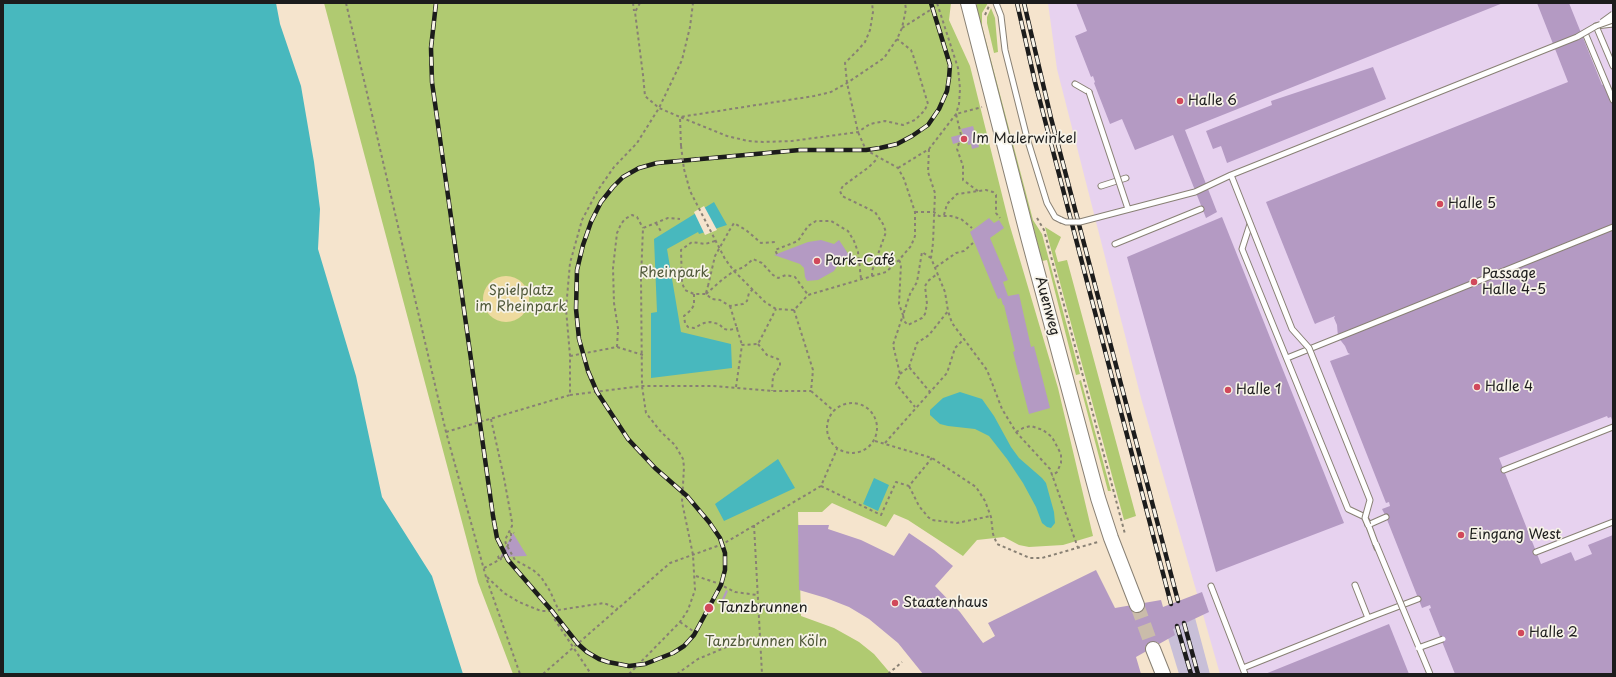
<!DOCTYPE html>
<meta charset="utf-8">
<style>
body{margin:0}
#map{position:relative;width:1616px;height:677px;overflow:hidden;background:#f5e4cd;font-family:"Playpen Sans",sans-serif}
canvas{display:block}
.frame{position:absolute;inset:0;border:4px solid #1c1c1c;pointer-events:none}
</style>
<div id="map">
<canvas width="1616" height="677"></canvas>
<div class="frame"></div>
</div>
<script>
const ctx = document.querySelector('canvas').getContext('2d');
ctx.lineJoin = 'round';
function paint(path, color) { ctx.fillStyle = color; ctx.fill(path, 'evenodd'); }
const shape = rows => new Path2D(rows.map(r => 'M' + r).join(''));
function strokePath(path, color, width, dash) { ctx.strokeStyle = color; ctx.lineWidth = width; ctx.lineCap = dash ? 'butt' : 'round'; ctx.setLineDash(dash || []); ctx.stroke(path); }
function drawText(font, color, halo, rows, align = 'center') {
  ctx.font = font + ' "Playpen Sans",sans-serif'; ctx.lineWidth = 3.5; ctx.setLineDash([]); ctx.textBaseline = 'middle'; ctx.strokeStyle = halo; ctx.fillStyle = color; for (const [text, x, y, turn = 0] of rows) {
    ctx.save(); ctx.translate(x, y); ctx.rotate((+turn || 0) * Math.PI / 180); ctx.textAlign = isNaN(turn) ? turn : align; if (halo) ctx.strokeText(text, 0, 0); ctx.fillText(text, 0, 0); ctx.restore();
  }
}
paint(shape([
 [1048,3,1613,3,1613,674,1220,674,1141,398,1057,69]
]), '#e7d2ef');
paint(shape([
 [1194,614,1210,674,1179,674,1165,628]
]), '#c8bfd8');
paint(shape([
 [324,3,951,3,949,20,970,66,1009,223,1058,388,1093,536,1063,545,1029,547,1019,545,1004,537,977,540,963,556,908,520,894,514,886,527,832,503,822,512,798,512,801,616,834,628,859,642,874,654,891,674,513,674,478,582],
 [977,3,988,3,982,13,982,26,1033,220,1042,234,1080,374,1076,375,1047,260,1042,261,977,10],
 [991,8,995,18,998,52,994,53,987,23,987,17],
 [1045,227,1061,237,1055,251,1058,262,1067,260,1136,516,1124,520],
 [1081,380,1111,491,1108,491,1079,381]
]), '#b0ca71');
paint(shape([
 '483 299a23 23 0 1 1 46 0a23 23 0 1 1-46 0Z'
]), '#eeda9e');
paint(shape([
 [3,3,276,3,280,24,301,86,314,162,320,209,318,249,356,376,382,497,432,576,463,674,3,674],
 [714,202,727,225,699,234,698,232,667,249,681,332,731,344,732,368,651,378,651,313,657,312,654,239],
 [960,392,982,399,994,416,1011,447,1019,458,1042,478,1046,483,1054,512,1055,523,1051,528,1047,527,1042,523,1036,507,1023,483,1007,459,989,436,975,429,948,426,940,424,930,415,930,410,943,398],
 [778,459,795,488,724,521,715,504],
 [874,478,889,485,878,511,863,504]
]), '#48b8be');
paint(shape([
 [704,206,717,230,705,235,694,212]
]), '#f5e4cd');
paint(shape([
 [1076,3,1503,3,1185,130,1217,212,1206,218,1173,135,1135,150,1122,119,1110,124,1094,83,1095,82,1093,76,1091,77,1075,36,1087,31],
 [1537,3,1569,3,1602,85,1608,83,1613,95,1613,423,1611,417,1608,418,1607,416,1499,458,1541,564,1571,552,1575,561,1592,554,1588,545,1613,535,1613,674,1455,674,1429,609,1431,608,1430,605,1422,608,1386,517,1382,509,1390,506,1389,502,1386,503,1330,361,1350,354,1348,353,1345,346,1338,337,1337,325,1334,318,1335,316,1317,323,1315,324,1314,322,1266,202,1568,82],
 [1373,67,1386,99,1227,163,1221,146,1213,149,1206,131,1272,105,1271,101],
 [973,126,979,147,972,149,971,144,968,145,967,140,953,144,951,137,963,134,961,129],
 [1222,217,1344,523,1216,572,1127,257],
 [989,218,994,223,999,220,1004,228,990,238,1008,280,1003,282,1008,296,1019,294,1031,347,1034,346,1050,408,1029,414,1013,352,1015,351,1004,305,1003,305,1001,298,998,299,970,232],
 [821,240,834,244,839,240,849,255,841,260,834,271,818,280,807,281,805,277,804,268,800,264,774,255,808,242],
 [798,525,829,525,828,529,861,540,894,556,909,533,934,550,953,566,935,586,960,612,983,643,995,636,988,623,1096,570,1115,608,1161,600,1163,607,1202,592,1209,612,1173,629,1175,635,1136,657,1141,674,923,674,898,643,869,619,849,607,826,598,799,590],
 [513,533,527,556,500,557],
 [726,590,728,591,724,600,722,599],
 [1389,624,1409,674,1265,674]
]), '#b49ac3');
strokePath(shape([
 [1137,605,1153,649]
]), '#cabcaa', 14, [14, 7]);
const lane = shape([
 [996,3,1001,16,1005,50,1027,138,1047,203,1055,217,1061,220],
 [1613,24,1596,26,1613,66],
 [1585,33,1613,100],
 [1075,84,1089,92],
 [1101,186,1126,178],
 [1250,224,1242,249,1348,509,1365,517],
 [1115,244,1201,209],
 [1287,358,1613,227],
 [1504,470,1613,427],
 [1367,521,1377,548],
 [1368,525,1386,517],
 [1536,552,1613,522],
 [1355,585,1368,618],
 [1211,586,1245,674],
 [1243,668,1368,618,1418,599]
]);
const secondary = shape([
 [968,3,1028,237,1098,498,1111,538,1137,605],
 [1153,649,1163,674]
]);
strokePath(lane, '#888074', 7);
strokePath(secondary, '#888074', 16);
strokePath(shape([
 [346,3,446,432,486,577,520,674],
 [633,3,634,11],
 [640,3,635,12,643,75,645,96,659,108,680,117,814,96,831,92,847,83,884,58,897,39,902,28,906,9,905,3],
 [985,15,989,6],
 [902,28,938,5],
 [961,135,956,114,982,107],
 [959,143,957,149,963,166,963,180,978,191],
 [681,146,680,117,727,136,748,141,763,142,792,141,851,133,858,132,870,124,885,121,903,125,915,120,924,111,928,104,913,55,911,50,897,39],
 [929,149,928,172,935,193,933,243,931,258,945,292,948,311,952,323,987,370,1002,409,1016,432,1050,469,1078,548],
 [898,168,929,149,956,114,959,104,960,89,958,68,937,3],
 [684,169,690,191,725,259,734,271,765,302,776,309,794,310,808,295,886,272,899,260,911,246,915,236,915,212,904,179,898,168,866,150,858,132,847,83,845,63,857,51,865,42,870,30,873,12,872,3],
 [915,212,934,212,939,216,951,216,961,219,972,228],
 [944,215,947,204,957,194,986,190,993,192,996,195,996,213,1000,218],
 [1037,218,1044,230,1125,534,1124,534],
 [656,223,662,233],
 [729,231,734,223,746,230,761,243,775,242],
 [715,241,705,244,692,242,681,250,682,283,685,290,694,294,706,294,712,299,720,300,730,306,743,304,747,301,749,293,753,289],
 [777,254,775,250,798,241,808,226,816,221,831,221,848,231,854,241,858,252,861,279],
 [931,258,922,252,917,282,910,294,903,315,904,321,908,325,922,318,925,314,927,304,925,286,928,281,937,274],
 [899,260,901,264,899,304,903,315,893,345,900,374,896,384,915,407],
 [936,267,956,253,964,251,973,243],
 [872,276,872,271,886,232,883,224,875,212,842,196,840,191,843,186,869,167,878,158],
 [706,293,708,286],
 [694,294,694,305,691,310,684,316,685,323,688,327,694,328,704,323,710,322,719,324,724,329,729,330,738,328],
 [706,294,723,279,734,271,744,267,753,259,762,263,773,275,778,278,786,275,795,277,808,295],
 [730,306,742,345],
 [794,310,813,370,811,391,834,411],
 [758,344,767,355,778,359,780,362,780,366,773,376,772,391],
 [617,347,618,328,614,303,613,268,617,233,621,224,625,219,632,215,637,217,643,228],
 [570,356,617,347,643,355],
 [909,367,917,343,929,335,948,311],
 [900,374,909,367,930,392],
 [736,387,742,345,758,344,776,309],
 [570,395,642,386,712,386,772,391,811,391],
 '827 428a25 25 0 1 1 50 0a25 25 0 1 1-50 0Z',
 [491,419,504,478,512,522,512,526,505,540,506,544,515,560,533,570,541,577,550,591,559,611],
 [446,432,570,395,570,356,566,309,570,263,582,220,598,190,614,167,637,143,659,108,682,60,690,27,693,3],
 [1016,432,1023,428,1031,426,1043,430,1052,437,1061,454,1061,463,1057,472,1052,476],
 [875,441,932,458,976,487,985,501,991,517,993,534,997,544,1030,558,1042,558,1098,542],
 [885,443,947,373,955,348,964,339],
 [821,486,881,515,896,482,909,486,932,458],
 [909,486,919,506,928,517,932,520,957,523,991,516],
 [754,525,762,674],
 [498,556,499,559,502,557,511,539,511,533,513,532,514,533],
 [484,568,501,559,500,556,498,556],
 [696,576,717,583,735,592,757,595],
 [487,577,504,593,519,602,541,611,552,611,553,617,591,674],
 [552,611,604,603,618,609],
 [680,622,693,631],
 [543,674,670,563,723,544,821,486,837,449],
 [629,674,680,622,688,610,695,590,693,555,682,502,684,467,683,459,675,445,661,432,646,413,642,386,641,278,643,228,668,218,680,219],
 [677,674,698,659,729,646,761,642],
 [888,674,902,662]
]), '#888074', 2, [3, 3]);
strokePath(lane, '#fff', 5);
strokePath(secondary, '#fff', 14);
const rail = shape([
 [436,3,431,48,432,82,493,516,497,538,508,560,552,611,578,644,587,652,599,659,608,662,629,666,645,664,673,653,684,646,694,635,721,585,725,570,725,553,720,538,709,522,687,496,655,468,628,439,597,392,588,371,579,339,576,309,577,270,583,245,591,222,601,202,613,187,623,177,639,168,657,163,800,150,866,150,880,148,897,144,912,136,928,125,939,109,947,91,949,78,950,65,931,3],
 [1017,3,1035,82,1171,604],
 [1024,3,1051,118,1178,601],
 [1184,623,1198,674],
 [1177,626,1191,674]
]);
strokePath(rail, '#1c1c1c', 4.5);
strokePath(rail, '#f7f3e8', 3, [9]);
const laneBridge = shape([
 [1602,22,1613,14],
 [1089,92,1128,209],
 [1231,175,1292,329,1309,348,1370,500,1365,518,1368,525],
 [1061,220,1066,222,1080,222,1195,192,1231,175,1577,37,1596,26,1613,20],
 [1376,544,1430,674],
 [1418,648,1443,639]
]);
strokePath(laneBridge, '#888074', 7, []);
strokePath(shape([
 [681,146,684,169],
 [708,286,715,256,729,231]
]), '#888074', 2, [3, 3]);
strokePath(laneBridge, '#fff', 5);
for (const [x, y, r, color] of [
 [1180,101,4,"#d1495b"],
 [964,139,4,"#d1495b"],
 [1440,204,4,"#d1495b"],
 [817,261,4,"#d1495b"],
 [1474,282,4,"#d1495b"],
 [1477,387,4,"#d1495b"],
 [1228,390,4,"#d1495b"],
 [1461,535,4,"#d1495b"],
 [895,603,4,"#d1495b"],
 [709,608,5,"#d1495b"],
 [1521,633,4,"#d1495b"]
]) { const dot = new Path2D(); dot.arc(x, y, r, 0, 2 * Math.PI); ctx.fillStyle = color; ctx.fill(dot); strokePath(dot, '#f7f3e8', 1.5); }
drawText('14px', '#1c1c1c', '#f7f3e8', [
 ["Halle 6",1188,101],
 ["Im Malerwinkel",972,139],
 ["Halle 5",1448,204],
 ["Park-Café",825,261],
 ["Passage",1482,274],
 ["Halle 4-5",1482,290],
 ["Halle 4",1485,387],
 ["Halle 1",1236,390],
 ["Eingang West",1469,535],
 ["Staatenhaus",903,603],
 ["Tanzbrunnen",718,608],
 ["Halle 2",1529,633]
], 'left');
drawText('14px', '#50593a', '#f7f3e8', [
 ["Rheinpark",674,273],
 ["Spielplatz",521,291],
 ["im Rheinpark",521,307],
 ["Tanzbrunnen Köln",766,642]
]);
drawText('14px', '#1c1c1c', '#f7f3e8', [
 ["Auenweg",1047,306,75]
]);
</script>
